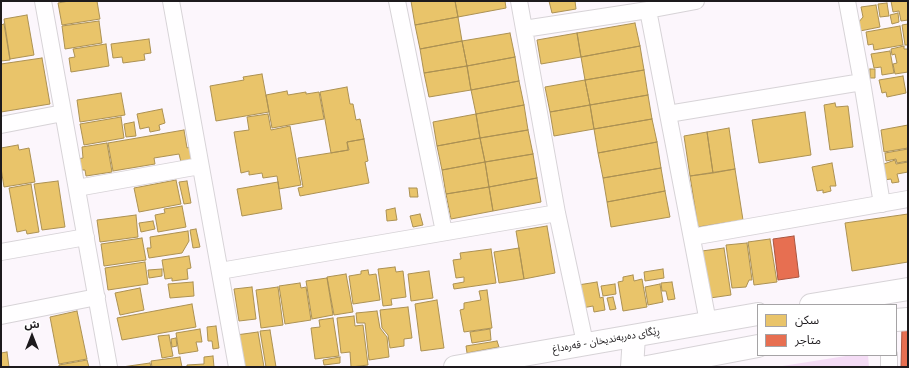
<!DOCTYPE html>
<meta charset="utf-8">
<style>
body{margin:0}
#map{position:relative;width:909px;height:368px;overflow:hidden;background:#fcf6fc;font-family:"Public Sans","Noto Sans Arabic",sans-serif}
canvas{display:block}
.frame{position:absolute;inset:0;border:2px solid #1d1a1d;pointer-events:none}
.legend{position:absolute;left:757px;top:304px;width:140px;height:52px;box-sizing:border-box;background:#fff;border:1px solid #a5a3a5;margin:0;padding:5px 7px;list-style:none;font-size:12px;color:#1d1a1d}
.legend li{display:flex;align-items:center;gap:8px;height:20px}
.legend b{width:20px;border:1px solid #a5a3a5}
.north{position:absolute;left:12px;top:316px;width:40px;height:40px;-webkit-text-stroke:3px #fff;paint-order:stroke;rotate:0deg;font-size:11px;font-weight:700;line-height:16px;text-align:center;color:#1d1a1d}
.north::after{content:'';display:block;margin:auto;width:14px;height:18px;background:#1d1a1d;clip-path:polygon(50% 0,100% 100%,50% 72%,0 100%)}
</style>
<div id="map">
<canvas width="909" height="368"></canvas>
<div class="frame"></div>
<ul class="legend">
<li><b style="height:11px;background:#e9c46a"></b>سكن</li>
<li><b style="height:11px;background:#e76f51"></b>متاجر</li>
</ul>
<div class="north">ش</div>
</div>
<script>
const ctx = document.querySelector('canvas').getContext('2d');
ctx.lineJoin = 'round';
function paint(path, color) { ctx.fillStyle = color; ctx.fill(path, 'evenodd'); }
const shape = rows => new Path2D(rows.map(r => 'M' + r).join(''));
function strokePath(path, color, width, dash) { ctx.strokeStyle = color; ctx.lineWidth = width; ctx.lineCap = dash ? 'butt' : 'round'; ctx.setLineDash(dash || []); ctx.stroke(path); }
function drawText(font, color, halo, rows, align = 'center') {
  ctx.font = font + ' "Public Sans","Noto Sans Arabic",sans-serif'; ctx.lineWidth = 4; ctx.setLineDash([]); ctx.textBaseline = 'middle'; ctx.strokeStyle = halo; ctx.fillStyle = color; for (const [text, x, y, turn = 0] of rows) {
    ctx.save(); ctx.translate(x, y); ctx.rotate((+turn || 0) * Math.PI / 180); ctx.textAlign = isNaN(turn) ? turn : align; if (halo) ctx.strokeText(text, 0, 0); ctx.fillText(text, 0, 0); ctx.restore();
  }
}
paint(shape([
 [852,355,868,355,869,367,776,367]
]), '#f4dcf5');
const homes = shape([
 [69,1,97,1,100,19,62,25,58,3,69,1],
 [411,1,455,1,458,17,415,25,411,1],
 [455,1,505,1,506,8,458,17,455,1],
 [549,1,575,1,576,9,552,13,549,1],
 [891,1,908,1,908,20,901,21,899,11,893,12,891,1],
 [887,3,889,16,880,17,878,4,887,3],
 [876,5,880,27,860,31,858,23,863,17,861,7,876,5],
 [898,13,899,22,892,24,890,15,898,13],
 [27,15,34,55,10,59,4,19,27,15],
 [458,17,462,41,420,49,415,25,458,17],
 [99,21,102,43,65,49,62,26,99,21],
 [635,23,640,46,581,57,577,33,635,23],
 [4,24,10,60,1,61,1,25,4,24],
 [908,24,908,45,905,45,902,25,908,24],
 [900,26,903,45,874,50,873,44,868,45,866,32,900,26],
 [510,33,515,57,467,66,462,41,510,33],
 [577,33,581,57,541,64,537,40,577,33],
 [149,39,151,53,144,54,145,60,123,63,122,57,113,58,111,44,149,39],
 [462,41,467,66,424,73,420,49,462,41],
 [106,44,109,66,71,72,69,58,75,57,73,49,106,44],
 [640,46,644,70,585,80,581,57,640,46],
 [904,46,904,49,908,49,908,72,895,74,893,64,897,63,895,54,892,55,891,49,904,46],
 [890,51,894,73,882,75,881,67,874,68,871,54,890,51],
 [515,57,519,81,471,90,467,66,515,57],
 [42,58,50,104,1,112,1,64,42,58],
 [467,66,471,90,429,97,424,73,467,66],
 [870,69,875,69,875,78,870,78,870,69],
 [644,70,648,95,590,105,585,80,644,70],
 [262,74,269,112,216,121,210,86,244,80,243,77,262,74],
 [903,76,906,93,887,97,886,92,882,93,879,80,903,76],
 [585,80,590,105,550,112,545,87,585,80],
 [519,81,524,105,476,114,471,90,519,81],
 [347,87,350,104,353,104,356,120,360,119,364,139,347,142,348,150,331,153,320,92,347,87],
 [287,91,288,95,306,92,306,94,319,92,324,119,272,128,266,95,287,91],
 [121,93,125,115,80,122,77,100,121,93],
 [648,95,652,119,594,129,590,105,648,95],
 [835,103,836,107,848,106,853,147,830,150,824,105,835,103],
 [524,105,528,130,480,138,476,114,524,105],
 [590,105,594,129,554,136,550,112,590,105],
 [162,109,165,123,159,125,160,130,150,132,149,127,140,129,137,114,162,109],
 [805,112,811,155,759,163,752,120,805,112],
 [268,114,271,130,290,126,301,185,279,189,277,176,263,178,262,173,249,175,249,171,241,173,234,132,249,130,247,117,268,114],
 [476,114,480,138,437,146,433,122,476,114],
 [121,117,124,138,84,145,80,124,121,117],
 [652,119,657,142,598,153,594,129,652,119],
 [134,122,136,136,126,137,124,124,134,122],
 [908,125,908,148,884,152,881,130,908,125],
 [729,128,735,169,713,173,707,132,729,128],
 [184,130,187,148,190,147,195,160,181,162,179,154,154,158,155,164,113,171,108,143,184,130],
 [528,130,533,154,485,162,480,138,528,130],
 [707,132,713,173,690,176,684,136,707,132],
 [480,138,485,162,442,170,437,146,480,138],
 [364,139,368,161,365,162,369,183,300,196,298,188,303,187,298,158,349,150,347,142,364,139],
 [657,142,661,168,603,178,598,153,657,142],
 [107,143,112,172,86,176,85,170,79,170,77,159,83,158,82,147,107,143],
 [18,145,19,150,29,148,35,182,4,187,1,168,1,148,18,145],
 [908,149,908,161,897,163,896,159,886,161,885,153,908,149],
 [533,154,537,178,489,187,485,162,533,154],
 [895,160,896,164,908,162,908,172,897,174,899,182,892,183,891,179,884,180,881,165,895,160],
 [485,162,489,187,446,194,442,170,485,162],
 [832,163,836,186,830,186,831,191,823,193,823,190,817,191,812,167,832,163],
 [661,168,665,191,607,202,603,178,661,168],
 [735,169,743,220,698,227,690,176,735,169],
 [537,178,541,202,493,211,489,187,537,178],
 [176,180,181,204,139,212,134,188,176,180],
 [58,181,65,227,42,230,34,184,58,181],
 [187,181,191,203,184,204,179,182,187,181],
 [278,182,282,209,242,216,237,189,278,182],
 [31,184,39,232,27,234,26,230,17,232,9,188,31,184],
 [489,187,493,211,451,219,446,194,489,187],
 [409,188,417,188,418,197,410,197,409,188],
 [665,191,670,217,611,227,607,202,665,191],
 [182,206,186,227,158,232,155,215,165,213,164,209,182,206],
 [395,208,397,220,387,221,386,210,395,208],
 [420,214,423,225,413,227,410,216,420,214],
 [908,214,908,262,852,271,845,223,908,214],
 [136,215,138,237,100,242,97,220,136,215],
 [153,221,155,229,141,232,139,223,153,221],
 [547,226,555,273,524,279,516,231,547,226],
 [196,229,200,247,193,248,190,230,196,229],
 [188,231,189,241,182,253,149,258,147,248,151,248,150,237,188,231],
 [142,238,146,260,104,266,101,244,142,238],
 [770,239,777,282,754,285,748,242,770,239],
 [747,243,752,280,749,280,746,287,732,288,726,245,747,243],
 [519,248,524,279,499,283,494,252,519,248],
 [724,248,731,295,710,298,702,251,724,248],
 [491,249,496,283,454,289,453,284,464,282,464,277,456,278,453,260,461,259,460,253,491,249],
 [189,256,191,268,187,269,188,279,172,281,172,278,165,279,162,260,189,256],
 [145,262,148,284,108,290,105,268,145,262],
 [395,267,396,272,403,271,406,297,391,299,392,305,383,306,378,269,395,267],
 [162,269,162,276,149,278,148,270,162,269],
 [663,269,664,278,645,281,644,272,663,269],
 [368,270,369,275,376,274,380,300,353,304,349,276,361,274,361,271,368,270],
 [429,271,433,298,411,301,408,274,429,271],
 [346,274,353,312,334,315,327,277,346,274],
 [633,275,634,281,642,279,647,307,623,311,618,282,623,281,623,277,633,275],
 [327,278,333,315,312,319,306,281,327,278],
 [193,282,194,296,170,298,168,284,193,282],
 [597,282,600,298,603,297,605,310,594,312,593,306,582,308,578,285,597,282],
 [672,282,675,299,668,300,666,291,662,291,661,283,672,282],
 [300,283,301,288,306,287,311,320,285,324,279,286,300,283],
 [615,284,616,294,603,296,601,286,615,284],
 [660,284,663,302,648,305,645,287,660,284],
 [252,287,256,319,239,321,234,289,252,287],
 [278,287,283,325,261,328,256,290,278,287],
 [140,288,144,310,120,315,115,293,140,288],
 [487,290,492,328,464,332,460,310,464,309,464,303,481,300,479,291,487,290],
 [613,297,616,309,610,310,607,298,613,297],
 [437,300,444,348,421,351,415,304,437,300],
 [192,304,196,327,122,340,117,318,192,304],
 [408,307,412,338,404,339,404,346,390,348,388,335,382,328,380,310,408,307],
 [77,311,87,359,59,364,50,317,77,311],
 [377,311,380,328,387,337,389,357,369,360,365,323,357,323,356,313,377,311],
 [354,316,355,326,363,325,368,365,351,367,350,352,341,353,337,318,354,316],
 [333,318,339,356,315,359,311,328,320,327,319,320,333,318],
 [216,326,219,348,213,349,212,341,208,341,207,327,216,326],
 [200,329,202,342,196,342,198,351,179,354,176,333,200,329],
 [490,329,491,340,472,343,470,332,490,329],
 [270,330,276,367,266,367,260,331,270,330],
 [258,332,264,367,242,367,236,335,258,332],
 [169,335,173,356,162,358,158,336,169,335],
 [176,338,177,346,172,347,171,339,176,338],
 [497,341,499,347,467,353,466,346,497,341],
 [7,352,9,367,1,367,1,353,7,352],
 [213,356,214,367,187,367,187,365,204,364,204,357,213,356],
 [180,357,182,367,152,367,151,361,180,357],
 [340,357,340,363,324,365,323,360,340,357],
 [87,360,89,367,59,367,59,365,87,360],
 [150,363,151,367,122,367,150,363]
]);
paint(homes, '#e9c46a');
strokePath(homes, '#ac9153', 1);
const shops = shape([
 [794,236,799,277,778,280,773,239,794,236],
 [902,327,908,327,908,367,901,367,902,327]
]);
paint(shops, '#e76f51');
strokePath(shops, '#aa5641', 1);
const minor = shape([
 [43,1,109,367],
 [171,1,237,367],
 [397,1,444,232],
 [519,1,557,213,585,343],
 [847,1,862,82,882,204],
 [648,10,708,322],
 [524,29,648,10,696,1],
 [668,114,862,82],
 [1,125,63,113],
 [77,188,200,166],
 [692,237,908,199],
 [1,252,86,237],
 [220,271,557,213],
 [1,316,97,297],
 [889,355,889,367]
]);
const primary = shape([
 [811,305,908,289],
 [896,320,908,319],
 [455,367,758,314],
 [632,367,634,337],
 [647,367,758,346]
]);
strokePath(minor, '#d7d3d7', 18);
strokePath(primary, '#d7d3d7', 24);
strokePath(minor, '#fffeff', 16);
strokePath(primary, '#fffeff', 22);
drawText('10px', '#1d1a1d', '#fff', [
 ["ڕێگای دەربەندیخان - قەرەداغ",606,340,-10]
]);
</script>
